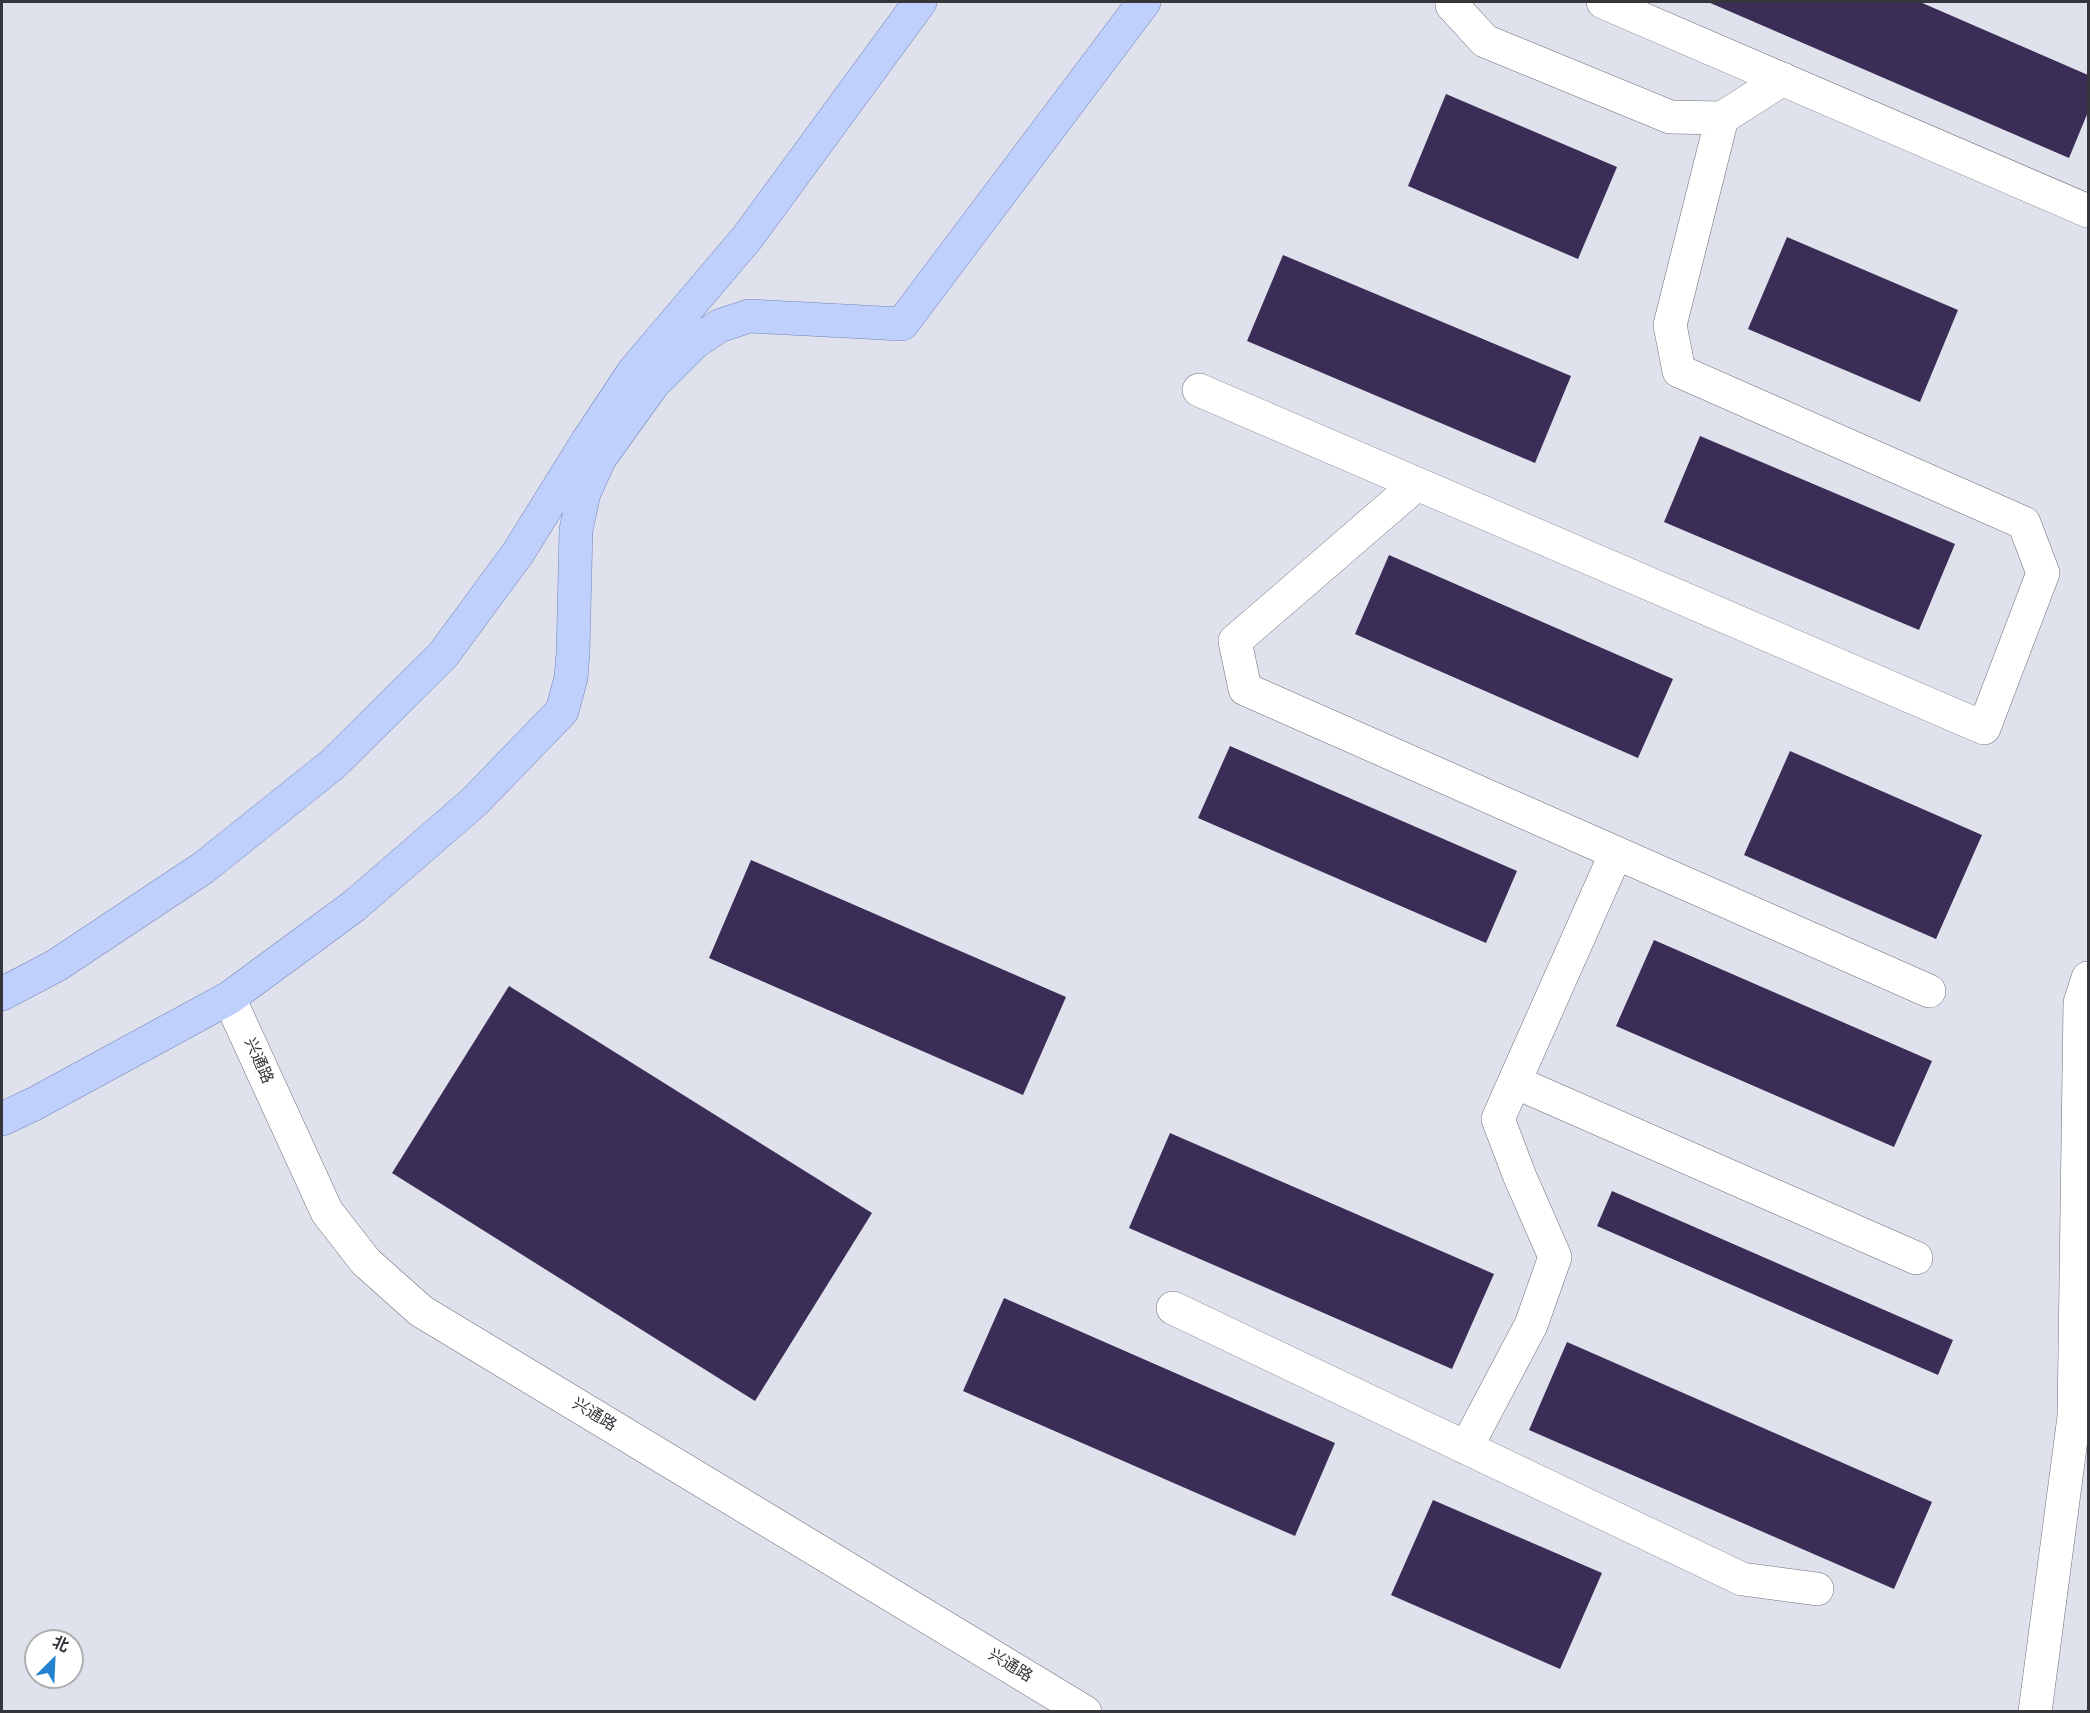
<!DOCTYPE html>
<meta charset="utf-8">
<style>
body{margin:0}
#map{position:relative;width:2090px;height:1713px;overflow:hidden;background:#dfe2ed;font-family:"DejaVu Sans","Noto Sans SC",sans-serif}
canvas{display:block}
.frame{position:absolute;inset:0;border:3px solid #35363b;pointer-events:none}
.north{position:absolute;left:24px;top:1629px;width:60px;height:60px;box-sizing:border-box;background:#fff;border:2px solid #aeafb1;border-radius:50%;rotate:24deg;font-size:16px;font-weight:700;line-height:24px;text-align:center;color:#35363b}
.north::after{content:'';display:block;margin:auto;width:21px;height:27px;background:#2482ce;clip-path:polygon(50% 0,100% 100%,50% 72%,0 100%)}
</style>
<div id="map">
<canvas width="2090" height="1713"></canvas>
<div class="frame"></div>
<div class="north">北</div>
</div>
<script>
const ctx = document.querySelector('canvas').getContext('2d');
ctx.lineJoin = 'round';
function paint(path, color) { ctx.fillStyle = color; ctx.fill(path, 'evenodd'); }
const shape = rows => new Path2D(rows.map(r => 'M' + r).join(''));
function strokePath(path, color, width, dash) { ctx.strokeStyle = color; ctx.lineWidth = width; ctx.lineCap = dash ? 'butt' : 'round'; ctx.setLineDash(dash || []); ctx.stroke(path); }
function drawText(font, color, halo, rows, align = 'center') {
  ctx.font = font + ' "DejaVu Sans","Noto Sans SC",sans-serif'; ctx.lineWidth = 6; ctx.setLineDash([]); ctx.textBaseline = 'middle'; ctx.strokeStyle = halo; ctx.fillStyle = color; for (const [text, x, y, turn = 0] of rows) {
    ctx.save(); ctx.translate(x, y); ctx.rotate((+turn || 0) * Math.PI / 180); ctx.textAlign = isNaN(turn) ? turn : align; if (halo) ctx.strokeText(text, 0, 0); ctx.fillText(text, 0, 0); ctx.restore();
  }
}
paint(shape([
 [1708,2,1920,2,2088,75,2088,112,2069,158],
 [1446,94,1617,167,1578,259,1408,186],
 [1787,237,1958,310,1920,402,1748,329],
 [1283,255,1571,376,1535,463,1247,341],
 [1700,436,1955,544,1919,630,1664,522],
 [1389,555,1673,679,1638,758,1355,634],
 [1230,746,1517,871,1486,943,1198,818],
 [1790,751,1982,835,1936,939,1744,855],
 [751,860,1066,997,1023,1095,709,958],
 [1654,940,1932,1061,1894,1147,1616,1026],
 [509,986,872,1213,755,1401,392,1173],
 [1170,1133,1494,1274,1452,1369,1129,1228],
 [1612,1191,1953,1340,1938,1375,1597,1226],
 [1004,1298,1335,1443,1295,1536,963,1391],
 [1567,1342,1932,1502,1894,1589,1529,1430],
 [1433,1500,1602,1573,1560,1669,1391,1595]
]), '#3a2d56');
const minor = shape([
 [1454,2,1452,5,1485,41,1670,117,1722,118,1783,79],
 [1603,2,2088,211],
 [1199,390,1984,728,2043,573,2024,523,1679,371,1670,325,1722,118],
 [1417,484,1235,641,1245,689,1929,991],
 [229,998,327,1212,366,1262,421,1311,1085,1712],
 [1515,1082,1916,1258],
 [1173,1308,1742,1579,1817,1589],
 [1466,1448,1531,1325,1555,1257,1520,1177,1498,1119,1616,853],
 [2035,1712,2074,1417,2080,1003,2088,978]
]);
const major = shape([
 [2,994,57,965,203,868,333,764,443,655,518,553,587,442,634,371,747,238,920,2],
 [2,1119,34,1104,229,998,354,906,474,802,562,711,571,678,573,653,576,530,584,493,600,458,653,384,694,343,719,326,749,316,902,324,1144,2]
]);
strokePath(minor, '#6f717b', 34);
strokePath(major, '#7385b8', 34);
strokePath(minor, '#fff', 33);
strokePath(major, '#bfd0fd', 33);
drawText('16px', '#35363b', '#fff', [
 ["兴通路",258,1061,66],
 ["兴通路",594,1415,31],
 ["兴通路",1010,1666,31]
]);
</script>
